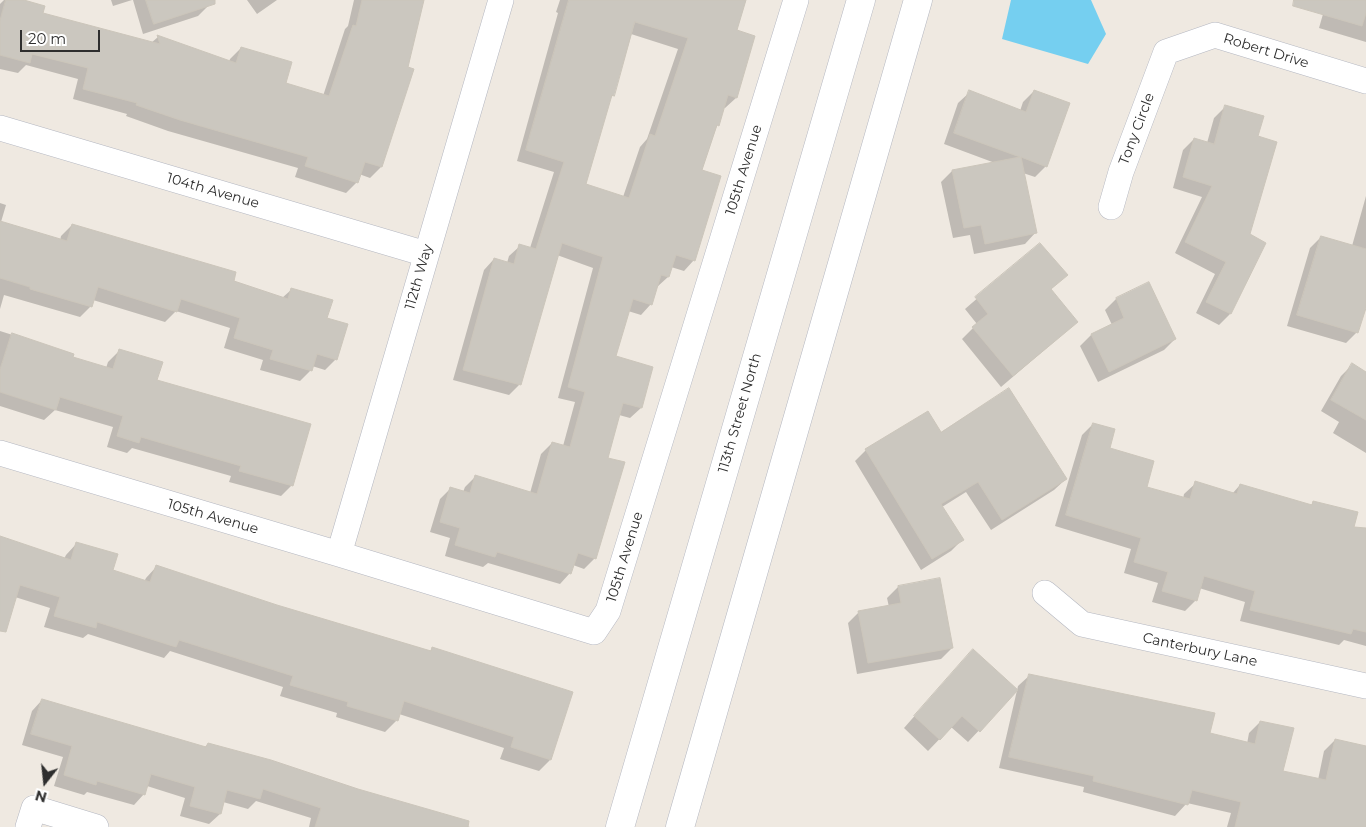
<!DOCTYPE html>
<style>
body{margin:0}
#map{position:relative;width:1366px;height:827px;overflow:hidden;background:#efe9e1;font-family:Montserrat,sans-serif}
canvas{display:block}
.north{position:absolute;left:20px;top:757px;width:50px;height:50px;-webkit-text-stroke:4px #fff;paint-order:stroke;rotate:196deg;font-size:14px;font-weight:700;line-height:20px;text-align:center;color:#2e2e2e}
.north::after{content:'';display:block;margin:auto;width:18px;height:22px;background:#2e2e2e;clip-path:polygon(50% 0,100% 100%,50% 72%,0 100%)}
.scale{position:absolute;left:20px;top:30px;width:80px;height:22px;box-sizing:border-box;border:2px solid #2e2e2e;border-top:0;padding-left:6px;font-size:15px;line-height:18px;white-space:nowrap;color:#2e2e2e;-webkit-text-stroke:4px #fff;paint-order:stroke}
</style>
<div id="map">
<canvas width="1366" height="827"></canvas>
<div class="north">N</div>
<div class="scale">20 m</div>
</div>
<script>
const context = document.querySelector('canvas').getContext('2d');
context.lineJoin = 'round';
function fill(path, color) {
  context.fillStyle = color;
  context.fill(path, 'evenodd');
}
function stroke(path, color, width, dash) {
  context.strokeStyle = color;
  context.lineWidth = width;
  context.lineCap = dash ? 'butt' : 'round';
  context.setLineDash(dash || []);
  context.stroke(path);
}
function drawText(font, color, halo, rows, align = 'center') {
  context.font = font + ' Montserrat,sans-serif';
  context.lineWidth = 4;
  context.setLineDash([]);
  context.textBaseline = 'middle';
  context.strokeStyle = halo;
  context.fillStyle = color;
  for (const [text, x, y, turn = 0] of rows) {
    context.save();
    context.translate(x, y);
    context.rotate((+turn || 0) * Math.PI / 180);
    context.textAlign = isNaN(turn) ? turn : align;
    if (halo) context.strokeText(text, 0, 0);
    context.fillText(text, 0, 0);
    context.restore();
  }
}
fill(new Path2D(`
 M1011,0H1091L1106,34L1088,64L1002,39Z`), '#75cff0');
fill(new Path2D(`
 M4,0H20L42,14L151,43L158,37L229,62L230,59L241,48L284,83L323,96L345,29L348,26L354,0H422L407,68L413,69L381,167L370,178L359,174L357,182L346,193L295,177L298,168L168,131L126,116L127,114L73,99L78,79L26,65L18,73L0,69V4Z
 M111,0H132L113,6Z
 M133,0H207L208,6L198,16L143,34Z
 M247,0H277L257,14Z
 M560,0H745L735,31L754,37L736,98L725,108H723L701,171L694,260L684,271L671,267L668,277L657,287L651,304L641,315L628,311L615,356L641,408L630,418L619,415L606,458L595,558L584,569L573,565L570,573L560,584L488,563L483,567L445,556L450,538L430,532L440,499L450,489L463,492L465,487L475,477L530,493L541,454L552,443L563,446L575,402L558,398L593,268L557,255L519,385L509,395L453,380L484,270L494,259L507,263L509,256L520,246L530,248L554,172L517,161L558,13L556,12ZM631,34L678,49L647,139L640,147L623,197L584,185L610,99L613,95Z
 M1327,0H1366V42L1319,28Z
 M1034,91L1046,166L1035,177L1023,173L1036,232L1025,244L974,254L970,235L953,238L941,182L952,171L995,163L944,144L958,103L970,92L1020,111L1023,102Z
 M1225,107L1256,137L1248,235L1264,243L1230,314L1219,325L1196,313L1215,274L1175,253L1202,197L1173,188L1183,150L1194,139L1207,143L1214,118Z
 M1366,196V306L1357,332L1346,343L1287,326L1310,248L1321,237L1352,246Z
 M0,203L6,205L1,222L60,241L61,236L72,225L282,298L291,290L326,319L336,359L325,370L312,366L310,371L300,381L260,370L263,360L224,348L230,328L176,311L165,322L93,300L91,306L80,317L4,295L0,309Z
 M1040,244L1066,275L1050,290L1077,322L1001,387L962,339L977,324L965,309Z
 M1149,284L1175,339L1164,350L1098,382L1080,346L1091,335L1112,325L1105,310L1116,299Z
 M0,331L73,354L72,358L106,368L108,362L119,351L156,381L292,485L281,496L229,482L231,476L132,448L127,453L107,447L113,427L55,410L44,420L0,406Z
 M1352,365L1366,373V453L1333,433L1339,422L1321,411L1341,376Z
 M1093,424L1108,449L1145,488L1183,499L1184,494L1196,483L1232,494L1240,485L1310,506L1314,502L1347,552L1366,556V646L1344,640L1339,645L1240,621L1245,602L1199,588L1196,600L1185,611L1152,602L1158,583L1124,573L1131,549L1055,526L1082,435Z
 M940,434L1066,479L1054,490L991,530L966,492L942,507L962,540L951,551L921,570L855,461L866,450Z
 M0,538L64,559L66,555L77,543L111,571L144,582L146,578L157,566L277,606L430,651L433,648L571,693L550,760L539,771L500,759L504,748L399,714L397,720L385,732L336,717L337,713L280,696L283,687L170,651L164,658L88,634L83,638L44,627L50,608L15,597L0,621Z
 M898,587L952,648L941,659L857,674L848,623L859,612L889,607L887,598Z
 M962,662L1016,691L968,742L951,727L928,751L904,728Z
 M1030,675L1208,734L1247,744L1249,733L1260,722L1282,772L1318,780L1324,751L1335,740L1366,747V827H1227L1231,813L1187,803L1175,816L1083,792L1084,787L999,768L1018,686Z
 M42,700L204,748L208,744L470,827H309L311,818L256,801L248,809L223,802L220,814L209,824L180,816L185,798L147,786L144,794L134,805L87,792L84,795L54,786L63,757L22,745L32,711Z`), '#0003');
const building = new Path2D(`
 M6,0H24L45,6L43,13L160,44L157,35L236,63L241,47L292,62L286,83L329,96L353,25L356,26L362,0H424L408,67L414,69L382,167L365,162L358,183L305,166L308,157L180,120L136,105L137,103L83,89L88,68L32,54L30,63L0,55V21Z
 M146,0H215V4L154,24Z
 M569,0H746L737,30L755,36L737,98L728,95L719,126L717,125L702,170L721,176L695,261L676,255L669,277L661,275L652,305L633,299L616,356L653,367L642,408L623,403L608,458L625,462L596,559L578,553L571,574L497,552L495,557L455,545L460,528L440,522L450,487L470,493L475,475L537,494L552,442L570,447L585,392L568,387L603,257L562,243L521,385L463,370L494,258L514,264L519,244L536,249L564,162L526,150ZM635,22L688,38L655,136L650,134L629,198L586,184L612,95L614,96Z
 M1294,0H1366V13L1362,26L1293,6Z
 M969,90L1026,112L1034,90L1070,103L1047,167L1021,157L1037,233L985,244L981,225L964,228L952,170L1020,157L954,133Z
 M1225,105L1264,116L1258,136L1277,142L1250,234L1266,243L1231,314L1206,302L1226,262L1185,242L1212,186L1183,177L1194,138L1214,144Z
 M0,221L67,241L72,224L236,272L234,281L288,299L291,288L333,300L327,318L348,324L337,360L317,354L312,371L270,359L273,350L234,338L240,318L181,299L177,312L98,287L92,307L30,289V287L0,278Z
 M1321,236L1366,249V308L1358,333L1297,315Z
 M1040,243L1068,275L1051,289L1078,322L1013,376L972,327L988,314L975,297Z
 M1149,282L1176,339L1109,372L1091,334L1124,318L1116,298Z
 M12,333L74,354L73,357L113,369L119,349L163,362L157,380L311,424L293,486L239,471L241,466L141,437L139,443L117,436L123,416L60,397L56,410L0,392V370Z
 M1352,363L1366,372V420L1331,400Z
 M1009,388L1067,479L1002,520L978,482L941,504L964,540L932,559L865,449L928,411L941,432Z
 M1093,423L1115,429L1110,448L1154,461L1147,487L1190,499L1195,481L1237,494L1240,484L1312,505L1313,501L1358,512L1354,527L1366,528V632L1353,629L1351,634L1250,610L1255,591L1204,576L1197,601L1162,591L1168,572L1134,562L1141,538L1066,515Z
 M0,536L71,560L76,542L118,554L113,570L150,582L156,565L277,605L431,651L432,647L573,692L551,760L511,747L514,737L404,701L398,721L347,706L348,702L290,685L293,676L179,640L176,647L97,622L96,628L54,616L60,597L20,585L6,632L0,631Z
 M940,578L953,648L868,663L858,611L901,603L898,586Z
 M973,649L1018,690L980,732L962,716L940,740L914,716Z
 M1029,674L1215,713L1210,733L1255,744L1260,721L1294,728L1283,771L1326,780L1335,739L1366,746V827H1235L1241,802L1192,790L1188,805L1093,781L1094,776L1009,757Z
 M42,699L206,747L208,743L271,760L358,789L469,821L468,827H315L321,808L263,789L260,799L227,790L221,814L190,806L195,787L151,774L145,795L97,781L96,785L64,775L72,746L31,734Z`);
fill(building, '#cbc7bf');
stroke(building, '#cbc5ba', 1);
const street = new Path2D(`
 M0,128L426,254
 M1111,207L1121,172L1166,52L1215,35L1366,81
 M0,453L339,554L594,632L608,611L796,0
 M339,554L501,0
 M1045,593L1082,624L1366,686
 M28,827L34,808L96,827`);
const secondary = new Path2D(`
 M620,827L861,0
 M680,827L918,0`);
stroke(street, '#b4b7c1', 26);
stroke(secondary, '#b4b7c1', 29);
stroke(street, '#fff', 25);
stroke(secondary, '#fff', 28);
drawText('14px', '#2e2e2e', '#fff', [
 ["Robert Drive",1266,51,17],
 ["Tony Circle",1137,129,-69],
 ["105th Avenue",744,170,-73],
 ["104th Avenue",213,191,16],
 ["112th Way",419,277,-74],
 ["113th Street North",740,413,-74],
 ["105th Avenue",213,517,16],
 ["105th Avenue",625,557,-73],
 ["Canterbury Lane",1200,650,12]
]);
</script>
